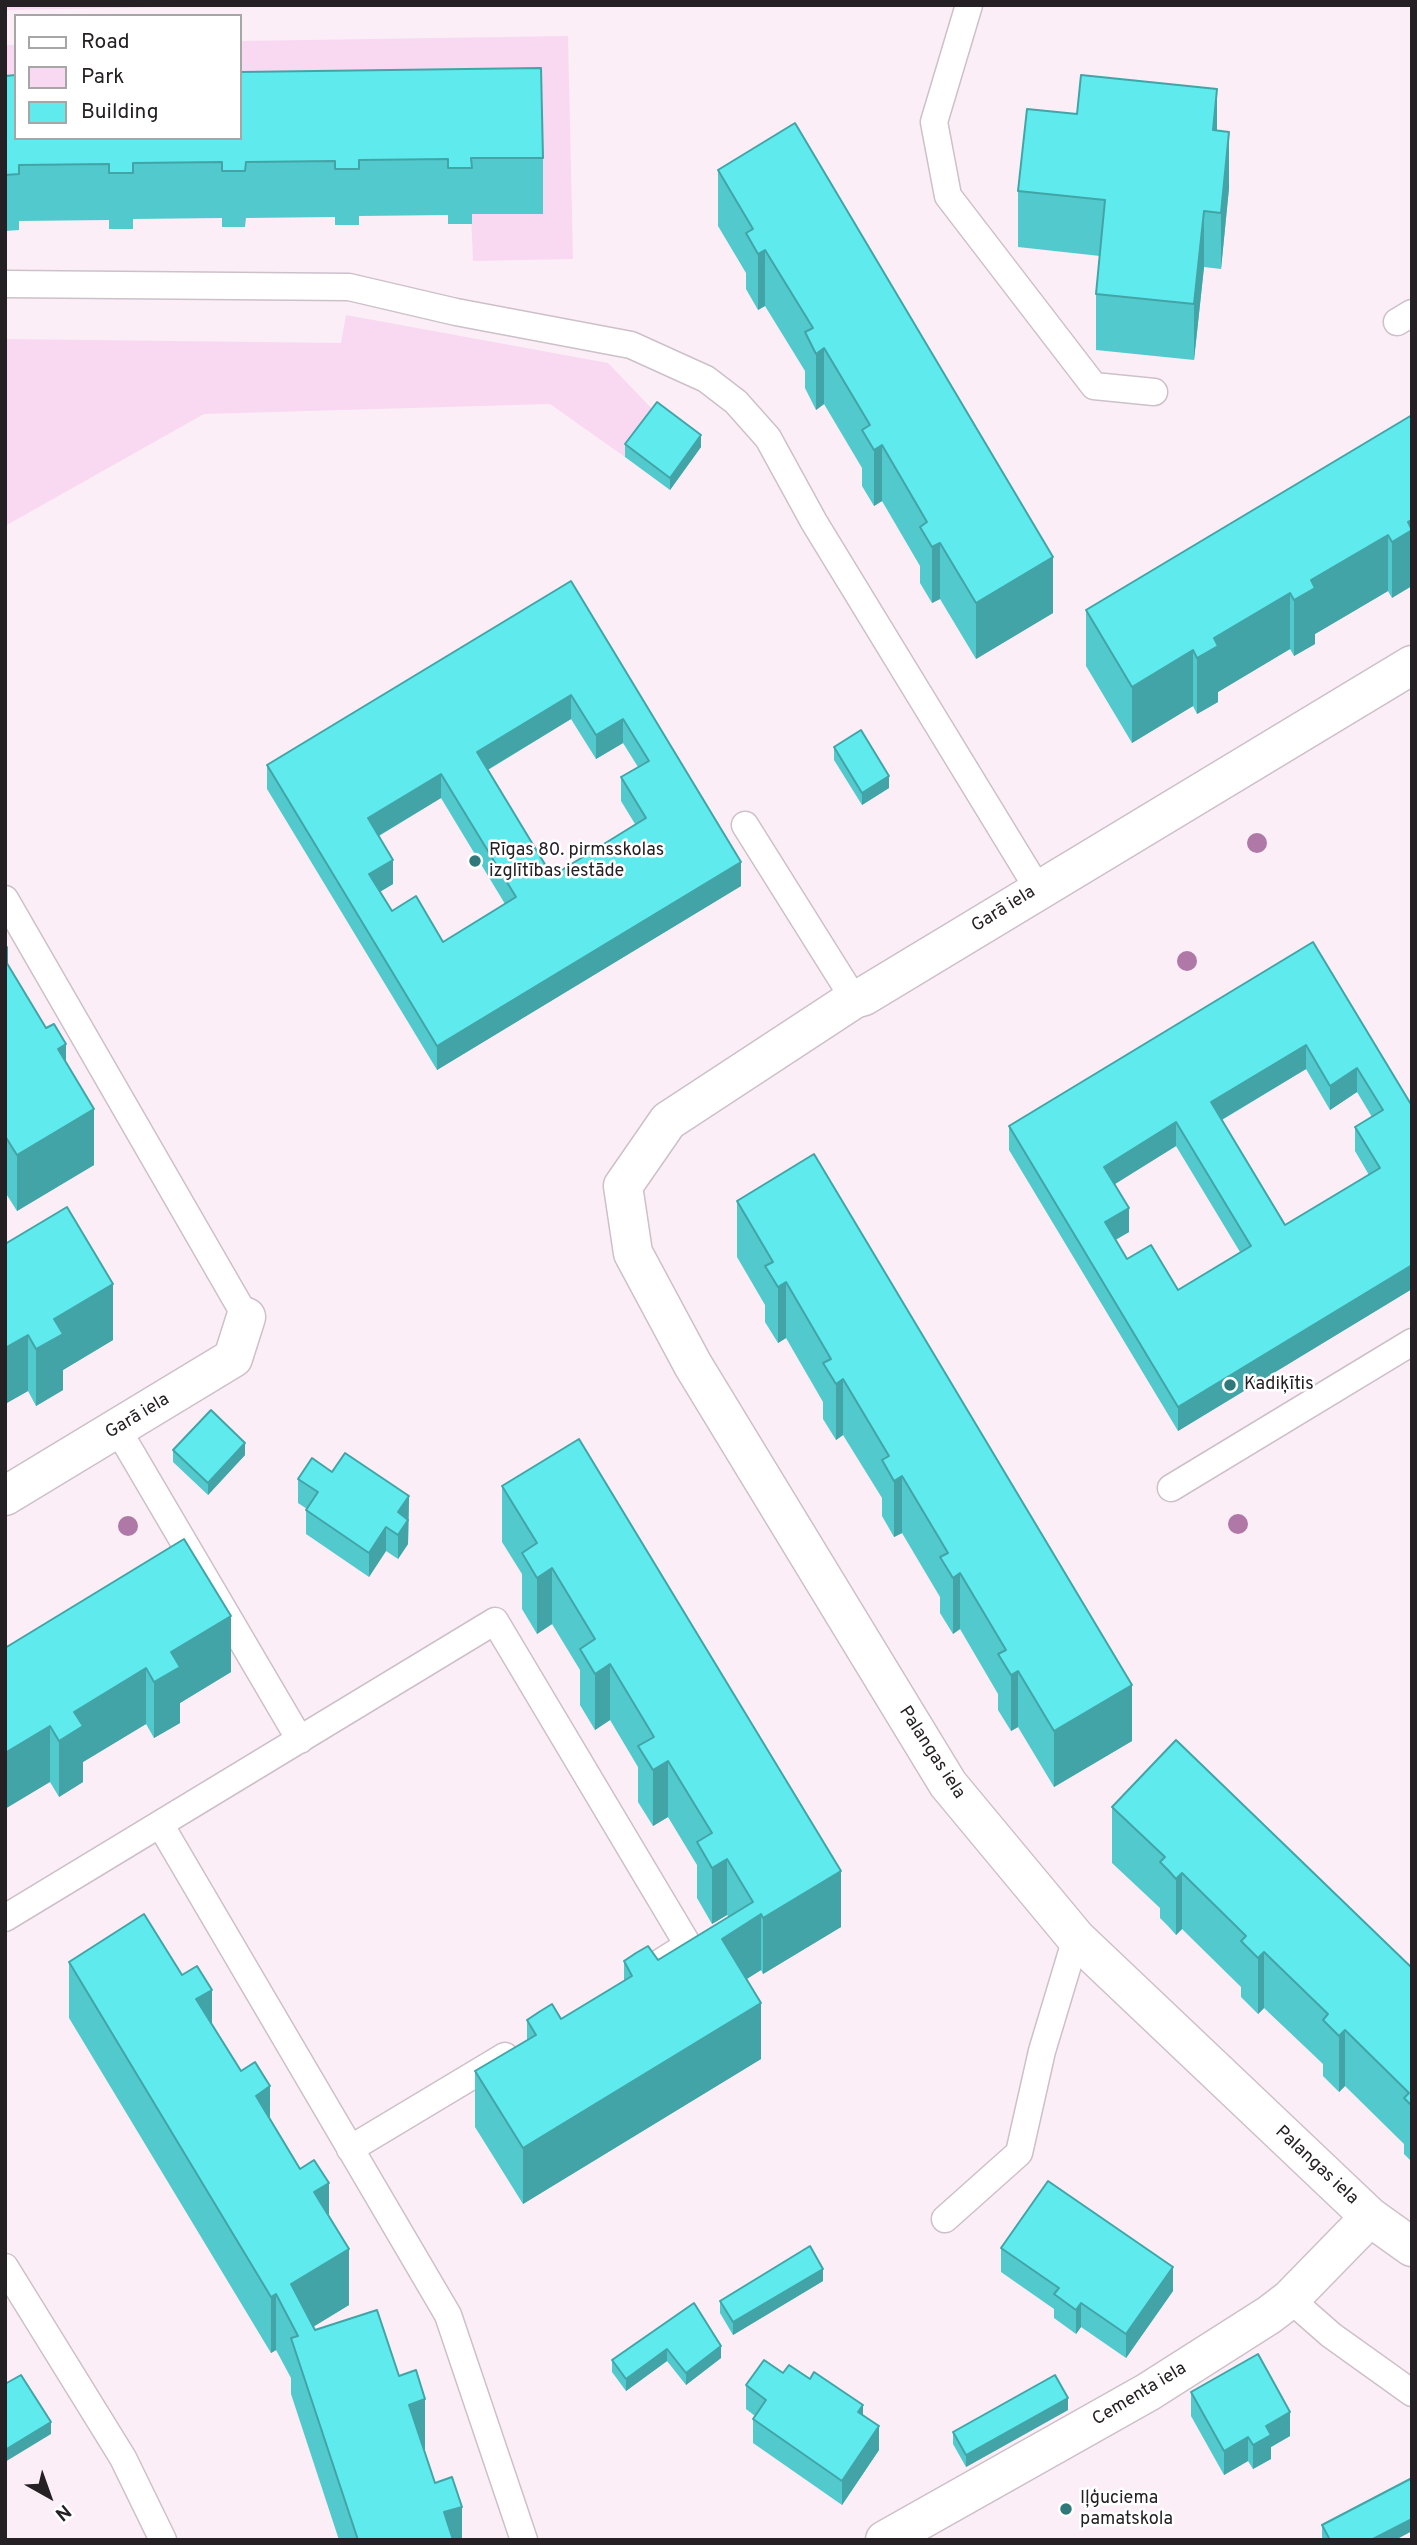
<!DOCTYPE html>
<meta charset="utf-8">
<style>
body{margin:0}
#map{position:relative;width:1417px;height:2545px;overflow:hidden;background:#fbeef7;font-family:Overpass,sans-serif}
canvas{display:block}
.frame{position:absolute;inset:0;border:7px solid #242023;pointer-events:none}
.legend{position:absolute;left:14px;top:14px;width:228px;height:126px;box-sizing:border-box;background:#fff;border:2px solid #a7a6a7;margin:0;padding:9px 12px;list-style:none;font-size:21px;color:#242023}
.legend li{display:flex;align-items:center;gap:14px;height:35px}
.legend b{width:35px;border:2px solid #a7a6a7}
.north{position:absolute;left:14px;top:2461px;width:70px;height:70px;-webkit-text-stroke:5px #fff;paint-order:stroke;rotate:140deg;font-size:19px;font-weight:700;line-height:28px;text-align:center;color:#242023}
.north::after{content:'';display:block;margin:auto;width:24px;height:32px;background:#242023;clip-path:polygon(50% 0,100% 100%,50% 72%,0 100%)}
</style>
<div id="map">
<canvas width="1417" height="2545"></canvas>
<div class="frame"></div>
<ul class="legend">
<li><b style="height:9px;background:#fff"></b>Road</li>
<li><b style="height:19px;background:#f9d9f1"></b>Park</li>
<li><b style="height:19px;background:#5febee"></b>Building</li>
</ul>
<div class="north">N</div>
</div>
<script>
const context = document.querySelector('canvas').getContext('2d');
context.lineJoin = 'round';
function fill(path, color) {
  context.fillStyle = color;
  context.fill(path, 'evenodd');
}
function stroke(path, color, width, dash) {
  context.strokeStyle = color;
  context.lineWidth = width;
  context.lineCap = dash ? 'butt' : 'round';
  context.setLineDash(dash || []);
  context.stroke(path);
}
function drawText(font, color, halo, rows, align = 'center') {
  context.font = font + ' Overpass,sans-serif';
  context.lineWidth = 5;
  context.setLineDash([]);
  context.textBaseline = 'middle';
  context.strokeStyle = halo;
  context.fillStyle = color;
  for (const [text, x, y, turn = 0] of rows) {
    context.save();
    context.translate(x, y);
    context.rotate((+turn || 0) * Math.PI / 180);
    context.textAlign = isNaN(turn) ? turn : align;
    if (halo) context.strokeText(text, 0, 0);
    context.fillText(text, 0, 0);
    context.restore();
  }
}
fill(new Path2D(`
 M5,5H283L5,10Z
 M568,36L573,259L473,261L471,214L240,128V41Z
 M5,45H16V131H5Z
 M346,315L608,363L657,414L625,457L550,404L204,414L5,526V339L341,343Z`), '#f9d9f1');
const lane = new Path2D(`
 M969,5L934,122L948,196L1094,386L1154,392
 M5,284L349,287L456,312L631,345L706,379L736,402L768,438L814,522L1038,889
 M1397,322L1412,313
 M745,825L854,999
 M5,899L246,1317
 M118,1430L300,1740
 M1171,1488L1412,1342
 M160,1824L448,2315L524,2540
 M5,1918L495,1621L688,1945L661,1962
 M350,2149L505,2056
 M945,2219L1019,2153L1042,2051L1076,1938
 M5,2267L123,2458L163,2540
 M1290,2299L1331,2335L1412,2393`);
const street = new Path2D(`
 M1412,665L864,996L854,999L668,1121L623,1186L633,1253L693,1365L948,1784L1076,1938L1370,2217L1412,2247
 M5,1496L233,1358L246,1317
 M885,2540L1148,2392L1269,2315L1290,2299L1370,2217`);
stroke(lane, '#cdc0c9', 29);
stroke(street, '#cdc0c9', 41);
stroke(lane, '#fff', 26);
stroke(street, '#fff', 38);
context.fillStyle = '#af78a6';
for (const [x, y] of [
 [1257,843],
 [1187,961],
 [1238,1524],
 [128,1526]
]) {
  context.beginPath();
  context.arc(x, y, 10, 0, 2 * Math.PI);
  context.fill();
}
fill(new Path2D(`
 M5,76L543,158V214H472V224H448V215L359,216V225H335V217L246,218L245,227H222V218L133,219V229H109V220L19,221V230L5,231Z
 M1217,131L1229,188L1221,269L1204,267L1194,360L1096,350V294L1100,256L1018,247V191Z
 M718,170L1053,613L976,659L940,599L932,603L920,583V566L882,501L874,506L862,486V468L824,404L816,410L805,388V371L765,306L758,310L746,289V273L718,226Z
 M1412,415L1392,598L1388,591L1315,634V644L1294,656L1290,649L1218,692V702L1197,714L1193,706L1132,743L1086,666V610Z
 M625,444L701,447L670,490L625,457Z
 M571,581L741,886L437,1070L267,789V765ZM571,719L596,759L623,743L638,767L621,777V801L635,824L552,876L488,770ZM441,798L505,904L443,942L392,911L380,892L393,884L379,836Z
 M834,747L889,788L862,805L834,760Z
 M5,941L8,965L66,1061L94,1165L17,1211L5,1192Z
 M1313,942L1412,1106V1289L1178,1431L1009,1150V1126ZM1306,1069L1330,1110L1357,1092L1372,1117L1355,1127V1151L1369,1175L1285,1225L1222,1120ZM1176,1146L1240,1252L1178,1290L1127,1259L1115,1240L1129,1232L1114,1184Z
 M737,1201L1132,1741L1054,1787L1018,1727L1011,1731L998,1710V1694L960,1629L953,1634L940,1613V1597L902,1533L894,1537L882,1516V1498L843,1435L836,1440L823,1419V1402L786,1338L778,1343L765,1322V1305L737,1257Z
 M5,1244L113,1340L63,1370V1390L36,1406L28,1391L5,1404Z
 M173,1450L245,1455L208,1495L173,1462Z
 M332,1472L409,1496L408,1544L398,1559L386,1551L369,1577L306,1534V1510L307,1509L298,1503V1479Z
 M502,1486L841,1927L763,1974L761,1970L746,1979L761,2059L523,2204L475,2127V2071L527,2040V2020L561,2019L624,1981V1961L658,1960L729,1917L727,1915L712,1924L697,1898V1865L668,1817L653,1826L638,1802V1767L610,1720L595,1730L580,1705V1670L552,1624L537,1634L522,1609V1574L502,1542Z
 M5,1648L231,1672L180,1703V1723L154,1738L146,1724L83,1762V1782L59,1797L50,1782Z
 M1112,1807L1412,1968V2162L1404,2154V2144L1345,2086L1339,2092L1323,2076V2064L1264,2008L1258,2014L1241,1997V1987L1182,1929L1176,1935L1168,1926L1160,1918V1908L1112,1863Z
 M69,1962L212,2024L329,2216L349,2305L313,2327L315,2330L425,2454L435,2483L462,2540H339L291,2394V2378L276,2350L271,2353L69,2018Z
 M1001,2248L1173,2291L1126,2358L1081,2327L1076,2334L1054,2318V2309L1001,2272Z
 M823,2281L733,2335L720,2313V2301Z
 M694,2303L721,2358L686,2385L667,2361L626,2391L612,2372V2360Z
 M783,2373L863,2415L879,2450L842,2505L753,2443V2419L755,2416L746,2409V2385Z
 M1191,2392L1290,2436L1271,2447V2459L1253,2469L1248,2461L1224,2475L1191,2416Z
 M1068,2410L966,2467L953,2444V2432Z
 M1412,2478V2531L1395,2540H1323L1322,2537V2525Z`), '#52cacd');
fill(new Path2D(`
 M1217,89V145L1213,130Z
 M1229,132V188L1221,269V213Z
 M1204,211V267L1194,360V304Z
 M765,250V306L758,310V254Z
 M824,348V404L816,410V354Z
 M701,435V447L670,490V478Z
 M882,445V501L874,506V450Z
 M1412,520V586L1392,598V542L1408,522Z
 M1388,535V591L1315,634V644L1294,656V600L1311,580Z
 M940,543V599L932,603V547Z
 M1053,557V613L976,659V603Z
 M1290,593V649L1218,692V702L1197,714V658L1214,638Z
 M1193,650V706L1132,743V687Z
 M571,695V719L477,776V752Z
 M623,719V743L596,759V735Z
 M441,774V798L368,842V818Z
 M889,776V788L862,805V793Z
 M393,860V884L369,898V874Z
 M741,862V886L437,1070V1046Z
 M8,946V1002L5,1004V948Z
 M66,1044V1100L58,1049Z
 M1306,1045V1069L1211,1126V1102Z
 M1357,1068V1092L1330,1110V1086Z
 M94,1109V1165L17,1211V1155Z
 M1176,1122V1146L1104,1191V1167Z
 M1129,1208V1232L1105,1246V1222Z
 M1412,1265V1289L1178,1431V1407Z
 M786,1282V1338L778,1343V1287Z
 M113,1284V1340L63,1370V1390L36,1406V1349L54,1319Z
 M28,1335V1391L5,1404V1348Z
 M843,1379V1435L836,1440V1384Z
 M245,1443V1455L208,1495V1483Z
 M902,1476V1533L894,1537V1481Z
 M409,1496L408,1544L398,1559V1512Z
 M386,1527V1551L369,1577V1553Z
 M552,1568V1624L537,1634V1578Z
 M960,1573V1629L953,1634V1578Z
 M231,1616V1672L180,1703V1723L154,1738V1682L171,1652Z
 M610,1664V1720L595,1730V1674Z
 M146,1668V1724L83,1762V1782L59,1797V1741L74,1712Z
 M1018,1671V1727L1011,1731V1675Z
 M1132,1685V1741L1054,1787V1731Z
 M50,1726V1782L5,1809V1753Z
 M668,1761V1817L653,1826V1770Z
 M727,1859V1915L712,1924V1868Z
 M841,1871V1927L763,1974V1918Z
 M1182,1873V1929L1176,1935V1879Z
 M761,1914V1970L722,1995V1939Z
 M1264,1952V2008L1258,2014V1958Z
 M212,1990V2046L196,1999Z
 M761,2003V2059L523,2204V2148Z
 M1345,2030V2086L1339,2092V2036Z
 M270,2086V2142L256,2096Z
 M329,2183V2239L314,2192Z
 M349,2249V2305L298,2336L291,2284Z
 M1173,2267V2291L1126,2358V2334Z
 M823,2269V2281L733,2335V2322Z
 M276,2294V2350L271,2353V2297Z
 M1081,2303V2327L1076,2334V2310Z
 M721,2346V2358L686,2385V2373Z
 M667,2349V2361L626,2391V2379Z
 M1068,2398V2410L966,2467V2455Z
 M425,2399V2455L409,2405Z
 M863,2405V2429L858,2412Z
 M1290,2412V2436L1271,2447V2459L1253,2469V2445L1266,2426Z
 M51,2422V2434L5,2462V2450Z
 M879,2426V2450L842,2505V2481Z
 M1248,2437V2461L1224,2475V2451Z
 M462,2507V2540H444V2512Z
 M1412,2519V2531L1395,2540H1371Z`), '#42a4a7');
const building = new Path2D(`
 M541,68L543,158H471L472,168H448V159L359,160V169H335V161L246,162L245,171H222V162L133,163V173H109V164L19,165V174L5,175V76L16,75V138H240V72Z
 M1081,75L1217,89L1213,130L1229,132L1221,213L1204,211L1194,304L1096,294L1105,200L1018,191L1027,109L1077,114Z
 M795,123L1053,557L976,603L940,543L932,547L920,527L927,522L882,445L874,450L862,430L870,425L824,348L816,354L805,332L813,328L765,250L758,254L746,233L753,229L718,170Z
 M657,402L701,435L670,478L625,444Z
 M1412,415V520L1408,522L1412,530L1392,542L1388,535L1311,580L1315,588L1294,600L1290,593L1214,638L1218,646L1197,658L1193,650L1132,687L1086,610Z
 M571,581L741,862L437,1046L267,765ZM571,695L596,735L623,719L649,761L621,777L646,818L552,876L477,752ZM441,774L516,897L443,942L416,896L392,911L369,874L393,860L368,818Z
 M861,730L889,776L862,793L834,747Z
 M1313,942L1412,1106V1265L1178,1407L1009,1126ZM1306,1045L1330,1086L1357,1068L1383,1110L1355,1127L1380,1168L1285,1225L1211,1102ZM1176,1122L1251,1246L1178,1290L1151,1245L1127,1259L1105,1222L1129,1208L1104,1167Z
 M5,960L46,1028L54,1024L66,1044L58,1049L94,1109L17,1155L5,1136Z
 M814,1154L1132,1685L1054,1731L1018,1671L1011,1675L998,1654L1006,1650L960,1573L953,1578L940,1557L948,1553L902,1476L894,1481L882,1460L889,1456L843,1379L836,1384L823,1363L831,1359L786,1282L778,1287L765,1266L773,1262L737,1201Z
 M67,1207L113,1284L54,1319L63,1334L36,1349L28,1335L5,1348V1244Z
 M211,1410L245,1443L208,1483L173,1450Z
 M579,1439L841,1871L763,1918L761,1914L722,1939L761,2003L523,2148L475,2071L536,2035L527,2020L539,2012L552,2004L561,2019L632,1976L624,1961L636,1953L648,1946L658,1960L753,1902L727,1859L712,1868L697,1842L712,1833L668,1761L653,1770L638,1746L654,1737L610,1664L595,1674L580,1649L595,1639L552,1568L537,1578L522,1553L537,1543L502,1486Z
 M345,1453L409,1496L398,1512L408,1520L398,1535L386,1527L369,1553L306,1510L318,1492L298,1479L312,1458L332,1472Z
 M184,1539L231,1616L171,1652L180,1667L154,1682L146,1668L74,1712L83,1726L59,1741L50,1726L5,1753V1648Z
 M1176,1740L1412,1968V2106L1404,2098L1409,2093L1345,2030L1339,2036L1323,2020L1328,2014L1264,1952L1258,1958L1241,1941L1246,1936L1182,1873L1176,1879L1168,1870L1160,1862L1165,1857L1112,1807Z
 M144,1914L182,1975L197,1966L212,1990L196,1999L241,2071L255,2062L270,2086L256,2096L300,2169L314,2160L329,2183L314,2192L349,2249L291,2284L315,2330L377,2310L399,2376L416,2370L425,2399L409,2405L435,2483L452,2477L462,2507L444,2512L453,2540H358L291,2338L298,2336L276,2294L271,2297L69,1962Z
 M1048,2181L1173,2267L1126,2334L1081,2303L1076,2310L1054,2294L1059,2288L1001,2248Z
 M810,2246L823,2269L733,2322L720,2301Z
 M694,2303L721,2346L686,2373L667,2349L626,2379L612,2360Z
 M1258,2354L1290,2412L1266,2426L1271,2435L1253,2445L1248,2437L1224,2451L1191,2392Z
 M764,2360L783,2373L789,2365L810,2379L814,2372L863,2405L858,2412L879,2426L842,2481L753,2419L766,2400L746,2385Z
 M21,2375L51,2422L5,2450V2384Z
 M1055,2375L1068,2398L966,2455L953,2432Z
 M1412,2478V2519L1371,2540H1330L1322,2525Z`);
fill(building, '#5febee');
stroke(building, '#42a4a7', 2);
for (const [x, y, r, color] of [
 [475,861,7,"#30797a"],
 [1230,1385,7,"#30797a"],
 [1066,2509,7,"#30797a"]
]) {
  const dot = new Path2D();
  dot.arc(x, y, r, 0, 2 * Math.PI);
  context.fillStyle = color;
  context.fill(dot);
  stroke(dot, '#fff', 2.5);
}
drawText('18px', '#242023', '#fff', [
 ["Rīgas 80. pirmsskolas",489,851],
 ["izglītības iestāde",489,872],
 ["Kadiķītis",1244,1385],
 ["Iļģuciema",1080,2499],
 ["pamatskola",1080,2520]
], 'left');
drawText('18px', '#242023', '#fff', [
 ["Garā iela",1004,910,-32],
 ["Garā iela",138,1417,-31],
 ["Palangas iela",931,1753,57],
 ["Palangas iela",1316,2166,43],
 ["Cementa iela",1140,2395,-31]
]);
</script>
